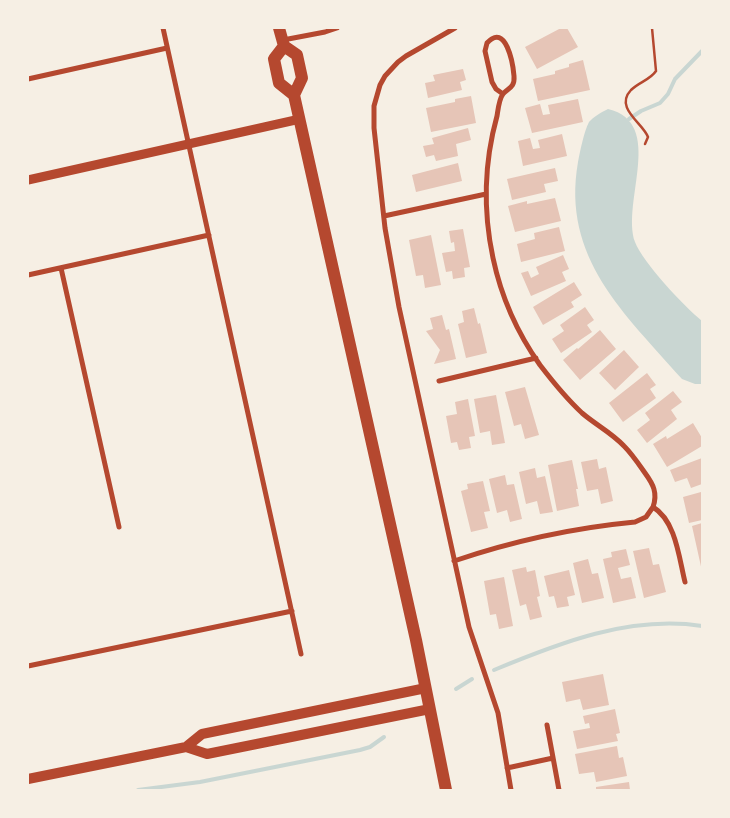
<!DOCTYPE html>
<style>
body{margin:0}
#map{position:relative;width:730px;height:818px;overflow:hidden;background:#f6efe4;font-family:"IBM Plex Sans",sans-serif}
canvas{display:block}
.frame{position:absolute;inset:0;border:29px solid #f6efe4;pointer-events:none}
</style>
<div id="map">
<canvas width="730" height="818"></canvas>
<div class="frame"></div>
</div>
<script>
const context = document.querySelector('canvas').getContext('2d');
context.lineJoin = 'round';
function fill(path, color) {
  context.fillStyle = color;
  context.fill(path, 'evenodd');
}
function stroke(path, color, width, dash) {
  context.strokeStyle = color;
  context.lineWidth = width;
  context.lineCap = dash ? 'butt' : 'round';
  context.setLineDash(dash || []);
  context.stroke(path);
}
fill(new Path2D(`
 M608,109C666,123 621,202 635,242C643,263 684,306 702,321V384H695L682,379C625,314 561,258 578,162C580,152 584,131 589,122C593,117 602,112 608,109Z`), '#c9d6d2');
stroke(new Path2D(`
 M629,119L641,111L660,103L668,94L675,79L702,51
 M494,670C559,643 630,615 702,626
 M456,689L472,679
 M138,790L200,782L360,750L370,747L384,737`), '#c9d6d2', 4);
fill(new Path2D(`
 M561,28H567L578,47L537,69L525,47Z
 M583,60L590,90L538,101L533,79L555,74V71L569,67V64Z
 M463,69L466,80L460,82L462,90L428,98L425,83L435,81L433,75Z
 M471,96L476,123L431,132L426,108L455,102V99Z
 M578,99L583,122L532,133L525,108L540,104L543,115L550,114L548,105Z
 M468,128L471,140L456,144L458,156L436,161L434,155L426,157L423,146L434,144L432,138Z
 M562,134L567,156L523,166L518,141L530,138L533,149L540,148L538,140Z
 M458,163L462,181L416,192L412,175Z
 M555,168L558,181L544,184L546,192L512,200L507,179Z
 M555,198L561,221L515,232L508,206L527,201V204Z
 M559,227L565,251L521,262L517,244L535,239L534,233Z
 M463,229L470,267L464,268L465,277L453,279L452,271L446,272L442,253L455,251L454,242L451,243L449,231Z
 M431,235L441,285L425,288L423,275L416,276L409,240Z
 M563,255L569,269L562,272L566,281L531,296L521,273L528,271L531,278L539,274L536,267Z
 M574,282L582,295L571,302L574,307L543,325L533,307Z
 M585,307L594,320L587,325L592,332L561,353L552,339L564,331L560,325Z
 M474,308L478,324L480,323L487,353L466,358L458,324L464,322L462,311Z
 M442,315L446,330L449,329L456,359L434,364L440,350L426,331L433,329L430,318Z
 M600,330L616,349L580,380L563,360L577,348L578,349Z
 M624,350L639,367L615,390L599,373Z
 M647,373L656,385L650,389L656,398L623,422L609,403Z
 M525,387L539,435L525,439L521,424L514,426L505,392Z
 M673,391L682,402L671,410L677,419L647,443L637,430L650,420L645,413Z
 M496,395L505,443L492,445L490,431L480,433L474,399Z
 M468,399L475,436L469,437L471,448L459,450L457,442L451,443L446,416L457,414L455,402Z
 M693,423L702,438V446L667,467L653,444L666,436L667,439Z
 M702,458V484L691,488L687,478L675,482L670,470Z
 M597,459L599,469L606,467L613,501L601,504L598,489L587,491L581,462Z
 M572,460L578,489H576L579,506L557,511L548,465Z
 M535,468L537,478L545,476L553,512L540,514L537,501L526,504L519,472Z
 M505,475L507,485L514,484L522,519L510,522L507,510L497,513L489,479Z
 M483,481L490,511L484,512L488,528L471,532L461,491L468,489L467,484Z
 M701,492L702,494V520L689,523L683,497Z
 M702,523V571L692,526Z
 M649,548L653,565L659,564L666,592L644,598L633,551Z
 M626,549L630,565L618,568L621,579L631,577L636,598L613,603L603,559L612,557L611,552Z
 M588,559L592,574L598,573L604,598L582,603L573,563Z
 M526,567L527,572L535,570L540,596L537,597L542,617L530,620L526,604L520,606L512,570Z
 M569,570L575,595L567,597L569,606L557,608L554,596L549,597L544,576Z
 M504,577L513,626L499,629L496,614L490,615L484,581Z
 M603,674L609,705L583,710L580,699L566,702L562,682Z
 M615,709L620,733L616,734L618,741L577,749L573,731L590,728L589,723L585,724L583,716Z
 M617,746L619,758L623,757L627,776L596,782L594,772L579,774L575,754Z
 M629,782L630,790H596V787Z`), '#e6c5b7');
stroke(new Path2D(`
 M645,144L648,137C643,123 614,108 631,90C639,82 650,80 656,71L652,28`), '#b5482f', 2.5);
stroke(new Path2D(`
 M163,28L301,654
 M455,28L406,56L398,62L385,76L380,85L374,106V128L385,228L399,307L469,627L498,713L511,790
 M283,40L325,32L337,28
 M28,79L167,48
 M503,94L496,89L492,82L485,51L487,43C506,22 513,64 514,76C515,88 508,88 503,94C499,99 498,110 497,116C484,163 483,211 493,258C501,296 518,334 540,365C553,382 567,399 582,413C596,425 612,433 624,446C632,454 638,463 645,473C653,484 658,493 653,507C676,521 679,558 685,582
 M384,216L486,194
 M61,268L119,527
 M28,275L209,235
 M439,381L536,358
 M454,561C513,541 572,528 635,522L646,517L653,507
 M28,666L292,611
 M547,725L559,790
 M507,768L553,758`), '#b5482f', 5);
stroke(new Path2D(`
 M28,180L300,119`), '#b5482f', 9);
stroke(new Path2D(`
 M186,747L207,754L430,709
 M28,779L186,747L202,734L426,688`), '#b5482f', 10);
stroke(new Path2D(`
 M279,28L284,46
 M284,46L274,59L279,83L294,95L416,640L446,790
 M284,46L297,55L302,78L294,95`), '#b5482f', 12);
</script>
